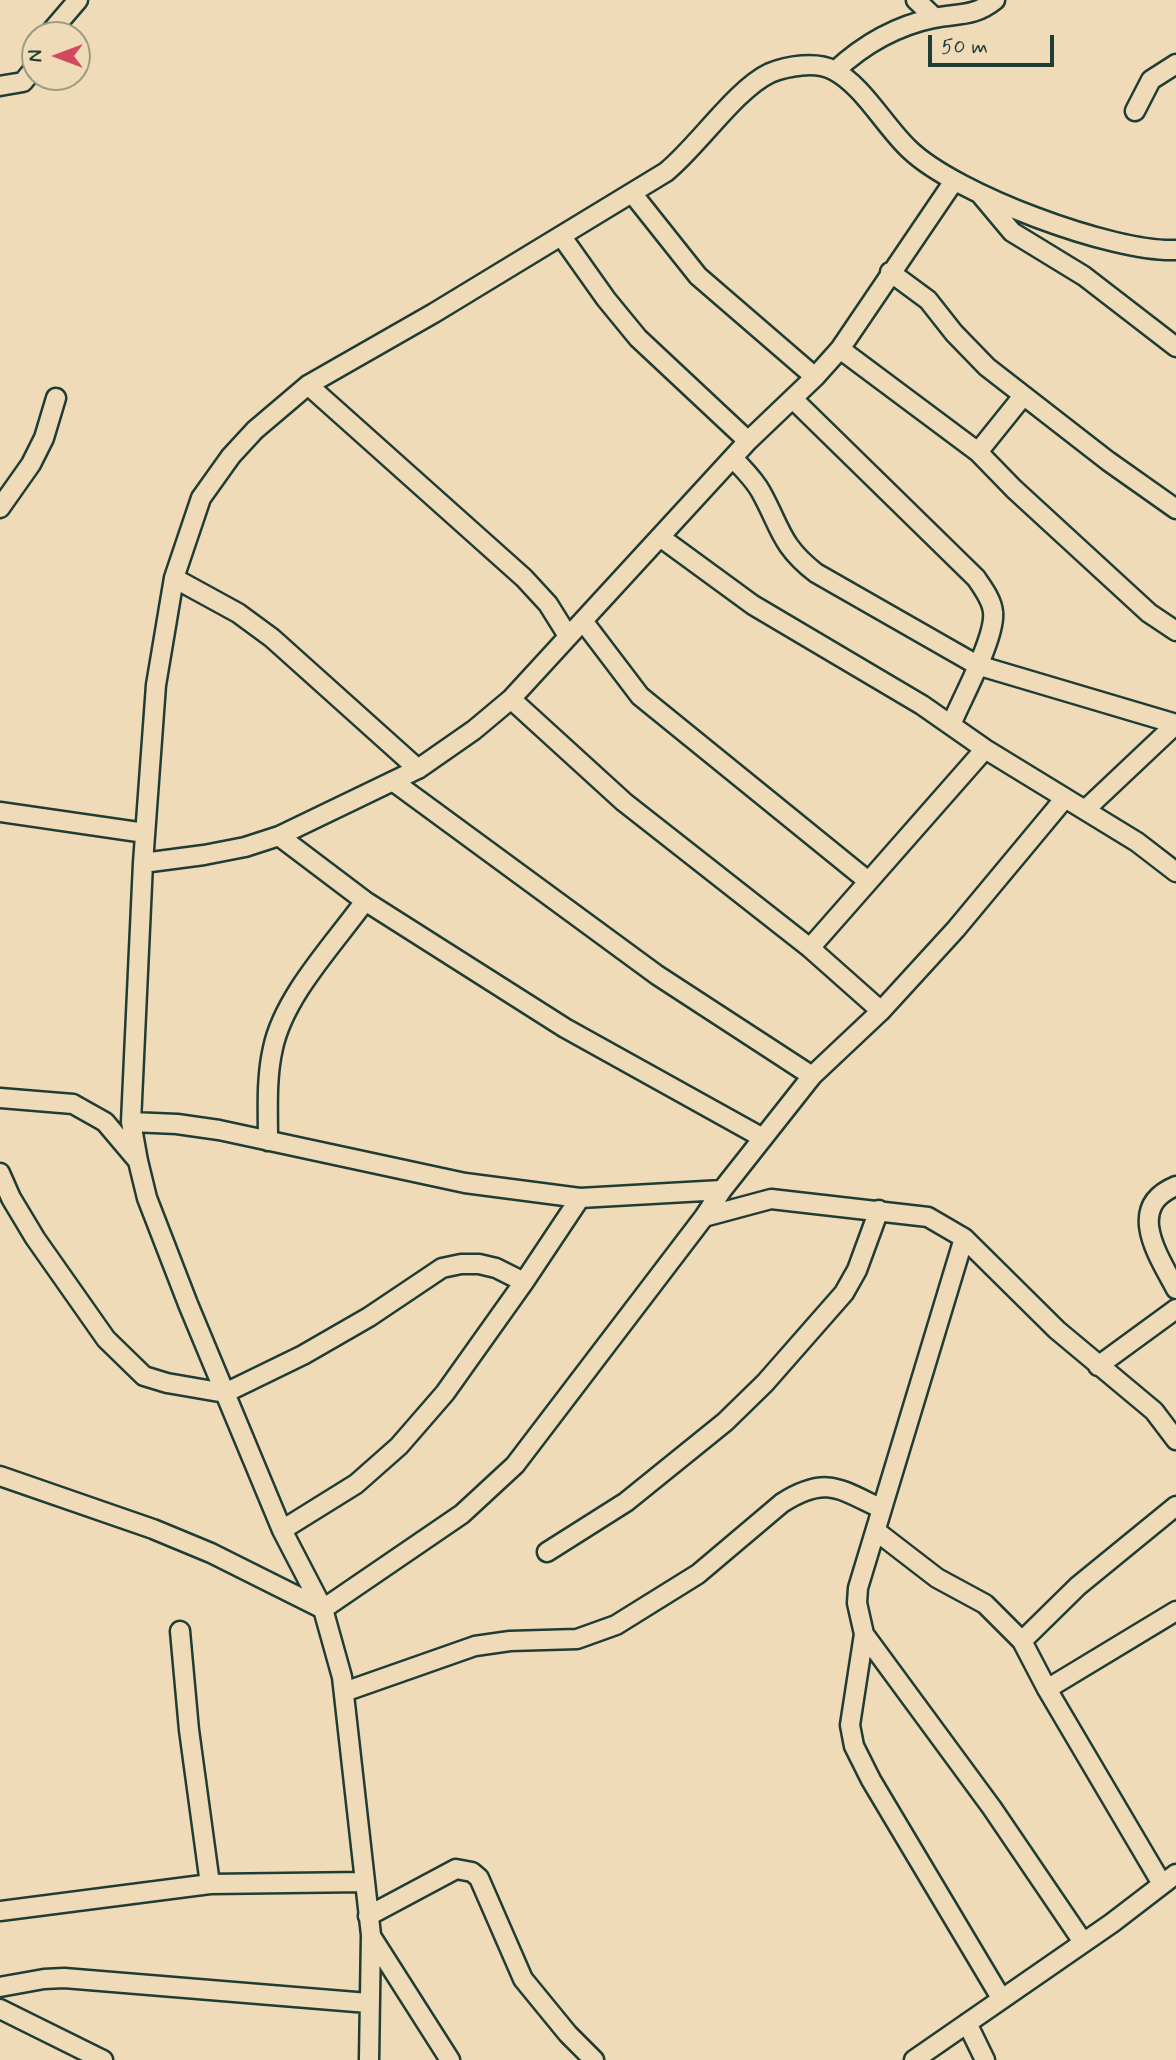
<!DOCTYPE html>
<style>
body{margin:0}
#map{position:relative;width:1176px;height:2060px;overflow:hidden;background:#f0dbb9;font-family:Mynerve,sans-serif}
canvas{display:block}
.north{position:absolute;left:21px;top:21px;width:70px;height:70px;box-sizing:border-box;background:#f0dbb9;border:2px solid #9c9c84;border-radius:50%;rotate:270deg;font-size:19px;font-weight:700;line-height:28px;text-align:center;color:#1f3d34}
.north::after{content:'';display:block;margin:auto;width:24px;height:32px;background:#d1495b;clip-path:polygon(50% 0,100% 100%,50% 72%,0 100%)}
.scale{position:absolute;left:928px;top:35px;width:126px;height:32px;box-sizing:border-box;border:4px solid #1f3d34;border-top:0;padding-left:9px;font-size:21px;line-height:24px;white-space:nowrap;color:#1f3d34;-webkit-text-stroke:5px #f0dbb9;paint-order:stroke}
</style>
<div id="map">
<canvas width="1176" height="2060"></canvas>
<div class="north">N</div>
<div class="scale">50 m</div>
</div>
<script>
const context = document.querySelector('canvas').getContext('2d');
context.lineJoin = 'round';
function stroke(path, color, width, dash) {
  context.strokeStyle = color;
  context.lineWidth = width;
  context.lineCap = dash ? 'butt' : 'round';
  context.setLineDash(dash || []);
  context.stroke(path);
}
const street = new Path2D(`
 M916,0L935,18
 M48,35L78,0
 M835,71C864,44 895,26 934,18C958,13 974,17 995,0
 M0,86L23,82L32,71L35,61
 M1135,111L1151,80L1176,64
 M632,193L698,276L815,377
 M981,195L1012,232L1084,276L1176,347
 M562,237L606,299L638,338L748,441
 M890,272L928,300L954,333L987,367L1108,461L1176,509
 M840,349L978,452L1014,489L1149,613L1176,631
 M308,385L524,578L548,604L568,636
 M793,399L976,578C983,588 992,600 993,612C996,637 961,700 951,725
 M978,452L1023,396
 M733,458C743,469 754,479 761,492C781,528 780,545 816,573L977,665L1176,724
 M0,508L31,464L44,438L56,398
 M660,537L753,605L922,705L985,749L1137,842L1176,872
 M174,578L238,613L272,638L418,769
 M583,621L640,696L868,881
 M511,699L624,802L810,948L881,1011
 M394,782L657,975L812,1076
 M1086,809L1176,724
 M0,812L145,833
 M279,836L365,901L565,1028L763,1138
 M143,863L204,855L245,847L279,836L418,769L474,730L511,699L748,441L815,377L840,349L954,181
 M810,948L985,749
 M0,1098L73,1104L105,1122L138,1161
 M131,1122L177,1124L219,1130L465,1183L580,1198L722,1190
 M268,1141C268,1110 266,1078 273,1048C284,996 334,944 365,901
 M0,1173L11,1198L35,1238L106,1339L144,1376L167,1383L225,1393L303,1355L369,1317L442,1268L461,1264H479L496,1268L524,1282
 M1176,1186C1125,1207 1158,1255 1176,1289
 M704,1217L771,1199L928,1217L964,1238L1057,1330L1154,1411L1176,1440
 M964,1238L858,1588L857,1603L864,1634L992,1808L1083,1942
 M1098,1366L1176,1309
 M0,1476L153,1529L211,1553L323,1609
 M282,1530L356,1484L399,1446L445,1393L524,1282L580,1198
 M876,1531L937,1578L985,1604L1022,1641L1047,1689L1162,1884
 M547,1552L626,1502L725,1422L765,1383L844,1293L857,1270L879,1210
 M323,1609L462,1514L515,1465L704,1217L722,1190L812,1076L881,1011L956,929L1065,798
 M180,1631L189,1730L210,1884
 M864,1634L850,1725L854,1746L871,1780L1001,1998
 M1022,1641L1078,1586L1176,1506
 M1047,1689L1176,1611
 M344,1692L475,1646L510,1641L577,1639L616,1625L698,1574L782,1503C826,1475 840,1489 882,1509
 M0,1911L210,1884L364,1882
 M368,1916L456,1869L472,1872L479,1878L523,1979L568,2034L594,2060
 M371,1936L450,2060
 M0,1987L44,1979L64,1978L368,2003
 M0,2009L103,2060
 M967,2023L985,2060
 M369,2060L371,1935L342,1677L323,1609L282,1530L188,1304L147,1198L138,1161L131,1122L143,863L156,685L174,578L201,498L231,456L255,430L308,385L434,313L666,172C698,146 736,89 770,73C787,66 816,61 833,70C863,85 885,127 910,150C956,194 1113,253 1176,250
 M914,2060L1112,1923L1176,1874`);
stroke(street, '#1f3d34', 23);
stroke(street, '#f0dbb9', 18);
</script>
